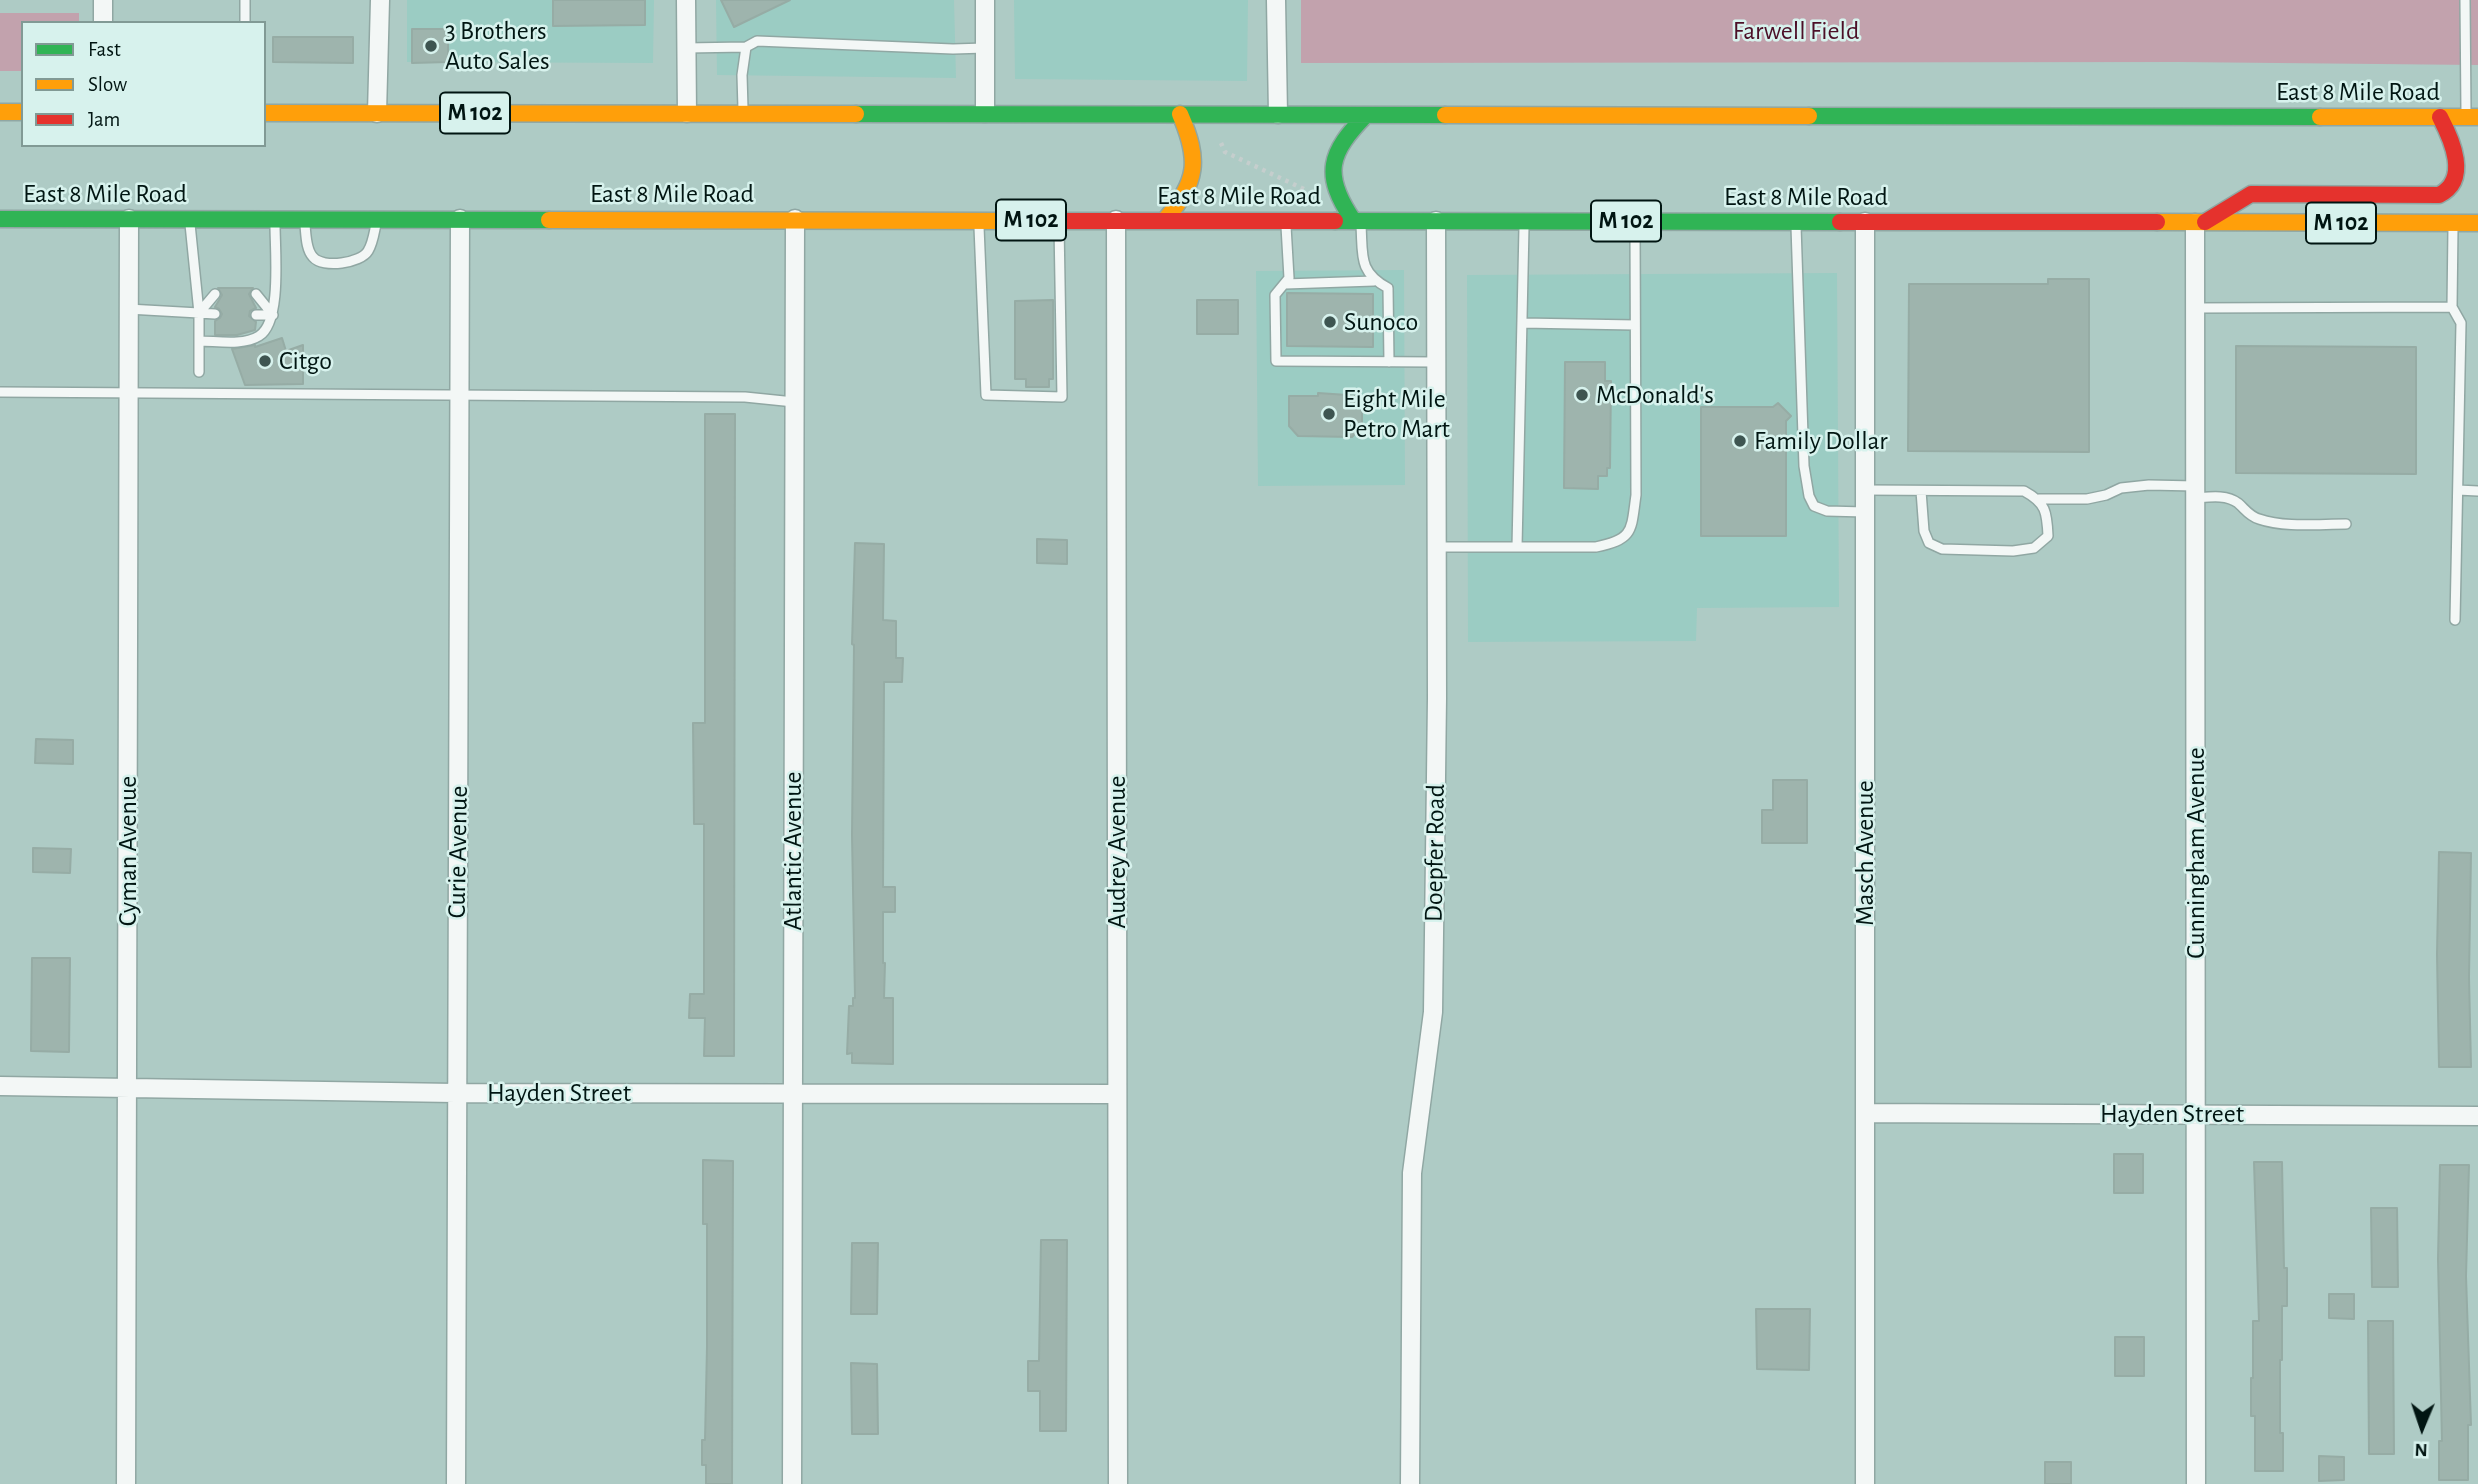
<!DOCTYPE html>
<style>
body{margin:0}
#map{position:relative;width:2478px;height:1484px;overflow:hidden;background:#aecbc5;font-family:"Alegreya Sans",sans-serif}
canvas{display:block}
.legend{position:absolute;left:21px;top:21px;width:245px;height:126px;box-sizing:border-box;background:#d7f2ed;border:2px solid #819a95;margin:0;padding:9px 12px;list-style:none;font-size:21px;color:#011512}
.legend li{display:flex;align-items:center;gap:14px;height:35px}
.legend b{width:35px;border:2px solid #819a95}
.north{position:absolute;left:2387px;top:1393px;width:70px;height:70px;-webkit-text-stroke:5px #d7f2ed;paint-order:stroke;rotate:182deg;font-size:19px;font-weight:700;line-height:28px;text-align:center;color:#011512}
.north::after{content:'';display:block;margin:auto;width:24px;height:32px;background:#011512;clip-path:polygon(50% 0,100% 100%,50% 72%,0 100%)}
</style>
<div id="map">
<canvas width="2478" height="1484"></canvas>
<ul class="legend">
<li><b style="height:9px;background:#30b455"></b>Fast</li>
<li><b style="height:9px;background:#ff9f0a"></b>Slow</li>
<li><b style="height:9px;background:#e5322d"></b>Jam</li>
</ul>
<div class="north">N</div>
</div>
<script>
const context = document.querySelector('canvas').getContext('2d');
context.lineJoin = 'round';
function fill(path, color) {
  context.fillStyle = color;
  context.fill(path, 'evenodd');
}
function stroke(path, color, width, dash) {
  context.strokeStyle = color;
  context.lineWidth = width;
  context.lineCap = dash ? 'butt' : 'round';
  context.setLineDash(dash || []);
  context.stroke(path);
}
function drawText(font, color, halo, rows, align = 'center') {
  context.font = font + ' "Alegreya Sans",sans-serif';
  context.lineWidth = 5;
  context.setLineDash([]);
  context.textBaseline = 'middle';
  context.strokeStyle = halo;
  context.fillStyle = color;
  for (const [text, x, y, turn = 0] of rows) {
    context.save();
    context.translate(x, y);
    context.rotate((+turn || 0) * Math.PI / 180);
    context.textAlign = isNaN(turn) ? turn : align;
    if (halo) context.strokeText(text, 0, 0);
    context.fillText(text, 0, 0);
    context.restore();
  }
}
fill(new Path2D(`
 M407,0H654L653,63L407,62Z
 M716,0H954L956,78L717,75Z
 M1014,0H1248L1247,81L1015,79Z
 M1404,270L1405,485L1258,486L1256,271Z
 M1837,273L1839,607L1697,608L1696,641L1468,642L1467,275Z`), '#9bccc3');
fill(new Path2D(`
 M1301,0H2478V65L2178,62L1301,63Z
 M0,13H79V23H23V71H0Z`), '#c2a2ad');
const building = new Path2D(`
 M553,0H645V25L553,26Z
 M721,0H790L734,27Z
 M412,29H448V62L412,63Z
 M273,37H353V63L273,62Z
 M2048,279H2089V452L1908,451L1909,284H2048Z
 M218,288H253L249,294L256,308L250,311L249,316L256,322L255,330L237,335H215V321L220,318L222,314L219,309L215,307L222,295Z
 M1287,293L1373,294V347L1287,346Z
 M1053,300V379H1049V387H1026V379H1015V301Z
 M1197,300H1238V334H1197Z
 M282,338L286,351L303,345V384L245,385L232,349L255,345V347Z
 M2236,346L2416,347V474L2236,473Z
 M1565,362H1605V381H1611L1610,468H1607V476H1598V489L1564,488Z
 M1318,393L1362,396V426L1352,437L1298,436L1289,426V396H1318Z
 M1778,403L1791,416L1786,421V536H1701V407H1773Z
 M705,414H735L734,1056H704L705,1018H689L690,994H704V824H694L693,723H705Z
 M1037,539L1067,540V564L1037,563Z
 M855,543L884,544L883,620L896,621V658H903L902,682H884L883,887H895V912H883V963H885L884,998H893V1064L852,1063V1053L847,1054L849,1006H853V998H855L852,835L854,645L852,644Z
 M36,739L73,740V764L35,763Z
 M1773,780H1807V843H1762V810H1773Z
 M33,848L71,849L70,873L33,872Z
 M2439,852L2471,853L2469,977L2471,1067H2439L2437,954Z
 M32,958H70L69,1052L31,1051Z
 M2114,1154H2143V1193H2114Z
 M703,1160L733,1161L732,1484H706V1465H702V1440H705L707,1347V1224H703Z
 M2254,1162H2282L2284,1268H2287V1306H2282V1360H2280V1433H2283V1471H2255V1416H2251V1378H2253V1321H2259Z
 M2440,1165H2469L2466,1276L2471,1425H2468V1480H2439V1441H2442L2438,1259Z
 M2371,1208H2397L2398,1287H2372Z
 M1041,1240H1067L1066,1431H1040V1391H1028V1361H1039Z
 M852,1243H878L877,1314H851Z
 M2329,1294H2354V1319L2329,1318Z
 M1756,1309H1810L1809,1370L1757,1369Z
 M2368,1321H2393L2394,1454H2369Z
 M2115,1337H2144V1376H2115Z
 M851,1363L877,1364L878,1434H852Z
 M2319,1456L2344,1457V1480L2319,1481Z
 M2045,1462H2071V1484H2045Z`);
fill(building, '#9eb4ad');
stroke(building, '#96aca5', 2);
const lane = new Path2D(`
 M2465,0L2466,112
 M245,23V0
 M686,48L746,47
 M743,109L742,75L746,47L757,41L953,49L985,48
 M190,224L199,313V372
 M305,225C306,235 306,250 313,257C323,269 361,263 368,251C373,243 374,233 376,224
 M1286,226L1289,278L1275,295L1276,361L1435,362
 M1361,226C1363,255 1358,272 1388,288L1389,362
 M1796,226L1804,466L1809,496L1814,506L1827,511L1865,512
 M979,227L986,395L1062,397L1059,225
 M2453,228L2452,307L2461,323L2455,620
 M1285,284L1374,281
 M256,294L273,315
 M2195,308L2452,307
 M128,309L199,313L215,294
 M199,313L215,314
 M256,315H273
 M1522,323L1635,325
 M199,341C217,341 243,346 259,336C282,322 275,251 275,225
 M0,392L745,397L794,402
 M1865,490L2024,491C2046,503 2047,512 2048,536L2034,548L2013,551L1942,549L1929,543L1924,531L1921,491
 M2458,490L2478,491
 M2195,498C2209,497 2226,494 2238,503C2245,509 2249,516 2259,519C2285,528 2318,524 2346,524
 M2039,499H2087L2106,495L2121,488L2149,485L2195,486
 M1436,547H1596C1634,539 1631,531 1636,495L1635,225
 M1517,547L1524,227`);
const street = new Path2D(`
 M686,0L687,113
 M985,0V113
 M1276,0L1278,114
 M103,23V0
 M377,113L380,0
 M1116,220L1118,1484
 M2195,223L2196,1484
 M0,1086L455,1093L1117,1094
 M1865,1113L2478,1116
 M126,1484L129,219
 M456,1484C455,1062 461,641 460,219
 M792,1484L795,219
 M1410,1484L1412,1173L1433,1012L1437,698L1436,221
 M1865,1484V222`);
const fast = new Path2D(`
 M856,114L1445,115
 M1809,116L2320,117
 M0,219L549,220
 M1353,220C1322,174 1329,153 1366,115
 M1335,221L1840,222`);
const slow = new Path2D(`
 M0,112H23
 M264,113L856,114
 M1445,115L1809,116
 M2320,117H2478
 M549,220L1012,221
 M1165,220C1198,181 1200,160 1180,114
 M2157,222L2478,223`);
const jam = new Path2D(`
 M1012,221H1335
 M1840,222H2157
 M2205,222L2251,194L2439,195C2470,180 2452,140 2440,117`);
stroke(lane, '#90a7a3', 12);
stroke(street, '#90a7a3', 21);
stroke(fast, '#90a7a3', 19);
stroke(slow, '#90a7a3', 19);
stroke(jam, '#90a7a3', 19);
stroke(new Path2D(`
 M1221,143L1225,152L1308,191`), '#c5cecd', 4.5, [3.5, 5]);
stroke(lane, '#f3f7f6', 9);
stroke(street, '#f3f7f6', 18);
stroke(fast, '#30b455', 16);
stroke(slow, '#ff9f0a', 16);
stroke(jam, '#e5322d', 16);
for (const [x, y, r, color] of [
 [431,46,7,"#3e5551"],
 [1330,322,7,"#3e5551"],
 [265,361,7,"#3e5551"],
 [1582,395,7,"#3e5551"],
 [1329,414,7,"#3e5551"],
 [1740,441,7,"#3e5551"]
]) {
  const dot = new Path2D();
  dot.arc(x, y, r, 0, 2 * Math.PI);
  context.fillStyle = color;
  context.fill(dot);
  stroke(dot, '#d7f2ed', 2.5);
}
for (const [x, y, w] of [
 [475,113,70],
 [1031,220,70],
 [1626,221,70],
 [2341,223,70]
]) {
  const box = new Path2D();
  box.roundRect(x - w / 2, y - 20.5, w, 41, 5);
  context.fillStyle = '#d7f2ed';
  context.fill(box);
  stroke(box, '#011512', 2);
}
drawText('bold 24px', '#011512', null, [
 ["M 102",475,113],
 ["M 102",1031,220],
 ["M 102",1626,221],
 ["M 102",2341,223]
]);
drawText('26px', '#011512', '#d7f2ed', [
 ["3 Brothers",445,31],
 ["Auto Sales",445,61],
 ["Sunoco",1344,322],
 ["Citgo",279,361],
 ["McDonald's",1596,395],
 ["Eight Mile",1343,399],
 ["Petro Mart",1343,429],
 ["Family Dollar",1754,441]
], 'left');
drawText('26px', '#4c0f27', '#d7f2ed', [
 ["Farwell Field",1796,31]
]);
drawText('26px', '#011512', '#d7f2ed', [
 ["East 8 Mile Road",2358,92],
 ["East 8 Mile Road",105,194],
 ["East 8 Mile Road",672,194],
 ["East 8 Mile Road",1239,196],
 ["East 8 Mile Road",1806,197],
 ["Cyman Avenue",128,851,-90],
 ["Atlantic Avenue",793,851,-90],
 ["Curie Avenue",458,852,-89],
 ["Audrey Avenue",1117,852,-90],
 ["Doepfer Road",1435,853,-89],
 ["Masch Avenue",1865,853,-90],
 ["Cunningham Avenue",2196,853,-90],
 ["Hayden Street",559,1093],
 ["Hayden Street",2172,1114]
]);
</script>
